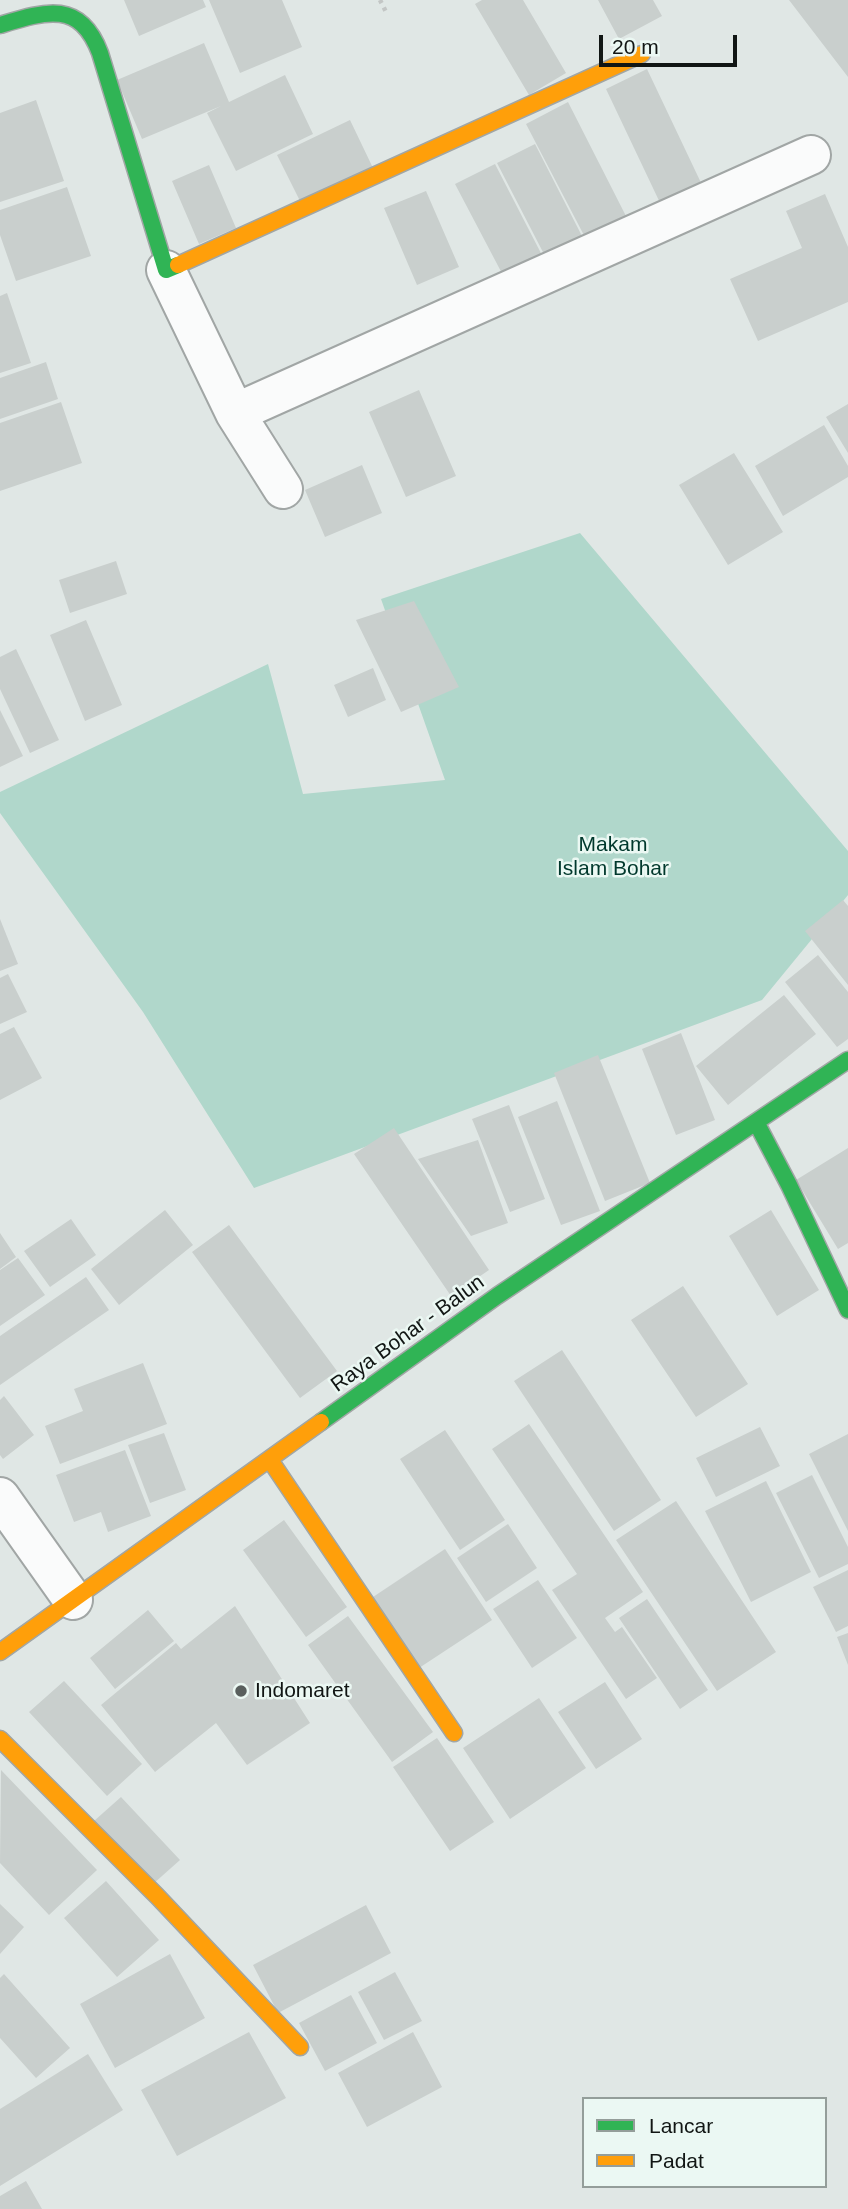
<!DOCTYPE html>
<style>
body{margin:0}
#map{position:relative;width:848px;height:2209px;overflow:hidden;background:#e0e7e5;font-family:Arial,sans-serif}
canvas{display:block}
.legend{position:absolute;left:582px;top:2097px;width:245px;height:91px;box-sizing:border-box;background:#ebf8f3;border:2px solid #949e9a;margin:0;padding:9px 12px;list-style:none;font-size:21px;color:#111614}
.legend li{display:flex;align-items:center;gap:14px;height:35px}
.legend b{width:35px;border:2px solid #949e9a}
.scale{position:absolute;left:599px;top:35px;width:138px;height:32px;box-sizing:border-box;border:4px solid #111614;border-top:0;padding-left:9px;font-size:21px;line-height:24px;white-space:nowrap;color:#111614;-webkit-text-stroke:5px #ebf8f3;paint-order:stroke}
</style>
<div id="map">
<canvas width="848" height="2209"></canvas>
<ul class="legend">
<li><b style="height:9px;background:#30b455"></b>Lancar</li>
<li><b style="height:9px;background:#ff9f0a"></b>Padat</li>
</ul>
<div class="scale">20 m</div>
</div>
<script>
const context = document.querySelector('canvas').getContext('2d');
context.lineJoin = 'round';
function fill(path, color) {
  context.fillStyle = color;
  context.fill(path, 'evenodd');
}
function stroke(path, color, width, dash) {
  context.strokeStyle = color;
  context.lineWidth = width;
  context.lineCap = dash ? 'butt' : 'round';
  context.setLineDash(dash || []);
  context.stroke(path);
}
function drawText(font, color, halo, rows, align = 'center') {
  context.font = font + ' Arial,sans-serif';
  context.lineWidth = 5;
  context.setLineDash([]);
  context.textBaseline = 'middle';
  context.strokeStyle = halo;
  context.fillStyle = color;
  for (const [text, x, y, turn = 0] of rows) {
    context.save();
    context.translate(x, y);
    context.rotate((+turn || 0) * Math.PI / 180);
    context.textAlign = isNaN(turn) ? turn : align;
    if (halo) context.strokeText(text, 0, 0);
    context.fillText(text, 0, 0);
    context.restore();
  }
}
fill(new Path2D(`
 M580,533L848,851V895L762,1000L254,1188L143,1012L0,813V792L268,664L303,794L445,780L381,599Z`), '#b0d7cb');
fill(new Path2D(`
 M124,0H203L206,7L139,36Z
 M209,0H282L302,47L240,73Z
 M482,0H523L566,73L529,95L475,4Z
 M598,0H653L662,16L619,39Z
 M789,0H848V77Z
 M204,43L229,102L285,75L313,134L236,171L207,113L221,106L142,139L117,80Z
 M647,69L703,187L662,207L606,89Z
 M36,100L64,181L0,202V113Z
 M568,102L629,222L588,243L526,124Z
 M350,120L373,168L301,203L277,155Z
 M535,144L584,240L546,258L497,163Z
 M495,164L545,261L506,281L455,184Z
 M209,165L236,228L199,244L172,181Z
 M67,187L91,256L16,281L0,235V210Z
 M426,191L459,267L417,285L384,208Z
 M825,194L848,247V302L758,341L730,279L802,248L786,211Z
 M7,293L31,363L0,373V296Z
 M46,362L58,399L0,419V378Z
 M419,390L456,476L406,497L369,412Z
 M61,402L82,463L0,491V423Z
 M848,404V453L826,417Z
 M824,425L848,466V477L783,516L755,466Z
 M734,453L783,532L728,565L679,485Z
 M362,465L382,513L325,537L305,490Z
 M116,561L127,594L70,613L59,580Z
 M414,601L459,687L401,712L356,620Z
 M86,620L122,705L85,721L50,635Z
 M16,649L59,740L30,753L0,689V657Z
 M373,668L386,700L348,717L334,685Z
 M0,710L23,756L0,767Z
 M843,900L848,906V985L805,931Z
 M0,919L18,964L0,971Z
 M818,955L848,992V1039L837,1047L785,982Z
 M8,974L27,1012L0,1024V978Z
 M784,995L816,1034L728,1105L696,1066Z
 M14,1027L42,1078L0,1100V1034Z
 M681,1033L715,1120L676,1135L642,1049Z
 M598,1055L650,1183L605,1201L554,1073Z
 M557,1101L600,1211L561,1225L518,1117Z
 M509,1105L545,1199L510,1212L472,1119Z
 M394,1128L489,1270L451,1296L354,1154Z
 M478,1140L508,1223L471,1236L418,1159Z
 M848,1148V1243L838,1249L796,1180Z
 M165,1210L193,1245L119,1305L91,1269Z
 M771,1210L819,1290L777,1316L729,1236Z
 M71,1219L96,1255L50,1287L24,1251Z
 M229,1225L337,1371L300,1398L192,1252Z
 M0,1233L16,1257L0,1269Z
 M18,1258L45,1295L0,1326V1270Z
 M86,1277L109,1310L0,1385V1336Z
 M683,1286L748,1384L696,1417L631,1320Z
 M562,1350L661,1500L614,1531L514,1381Z
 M143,1363L167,1424L60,1464L45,1426L83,1411L74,1389Z
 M4,1396L34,1435L3,1459L0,1455V1400Z
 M529,1424L643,1592L605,1618L615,1632L622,1627L657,1678L626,1699L552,1590L577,1574L492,1449Z
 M760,1427L780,1466L716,1497L696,1458Z
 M445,1430L505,1520L460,1550L400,1459Z
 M164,1433L186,1490L150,1503L128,1445Z
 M848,1434V1531L809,1454Z
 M125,1450L151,1516L108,1532L101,1512L74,1522L56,1475Z
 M812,1475L848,1547V1564L819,1578L776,1493Z
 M766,1481L811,1572L751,1602L705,1511Z
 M676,1501L776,1652L717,1691L616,1540Z
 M284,1520L347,1607L306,1637L243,1550Z
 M508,1524L537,1568L486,1602L457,1558Z
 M445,1549L492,1620L419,1668L373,1597Z
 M848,1570V1626L836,1632L813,1587Z
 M538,1580L577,1638L532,1668L493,1609Z
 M647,1599L708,1690L680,1709L619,1618Z
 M235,1606L310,1723L247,1765L216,1723L155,1772L101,1705L176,1643L181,1649Z
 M148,1610L174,1641L115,1689L90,1658Z
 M348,1616L433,1732L392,1762L308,1645Z
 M848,1633V1665L837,1637Z
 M64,1681L142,1764L107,1796L29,1712Z
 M605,1682L642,1739L596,1769L558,1712Z
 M539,1698L586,1768L510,1819L463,1748Z
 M437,1738L494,1822L450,1851L393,1767Z
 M1,1770L97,1870L49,1915L0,1863Z
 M121,1797L180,1860L153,1884L94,1821Z
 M106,1881L159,1940L117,1977L64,1918Z
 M0,1904L24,1927L0,1954Z
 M366,1905L391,1953L278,2013L253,1965Z
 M170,1954L205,2018L115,2068L80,2004Z
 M395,1972L422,2021L384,2040L358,1992Z
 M4,1974L70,2048L36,2078L0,2038V1978Z
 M351,1995L377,2043L325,2071L299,2023Z
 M249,2032L286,2098L177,2156L141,2090Z
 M413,2032L442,2087L367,2127L338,2073Z
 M88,2054L123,2110L0,2186V2109Z
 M26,2181L42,2209H0V2196Z`), '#c9cfcd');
const street = new Path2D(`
 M166,270L235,413L283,489
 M235,413L811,155
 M0,1497L73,1600`);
const fast = new Path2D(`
 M0,25C46,11 80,0 100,53L166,270L178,265
 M756,1122L789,1185L848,1310
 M321,1422L497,1296L848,1060`);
const slow = new Path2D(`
 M178,265L642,54
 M270,1460L454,1733
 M0,1652L321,1422
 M0,1739L157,1896L300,2047`);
stroke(street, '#a1a6a5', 42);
stroke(fast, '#a1a6a5', 19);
stroke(slow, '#a1a6a5', 19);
stroke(new Path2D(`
 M380,0L387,14`), '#c3c6c5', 4.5, [3.5, 5]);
stroke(street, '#fafbfb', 38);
stroke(fast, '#30b455', 16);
stroke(slow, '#ff9f0a', 16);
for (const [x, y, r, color] of [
 [241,1691,7,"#595f5d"]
]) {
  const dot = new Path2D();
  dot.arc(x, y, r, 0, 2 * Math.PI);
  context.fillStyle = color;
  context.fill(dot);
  stroke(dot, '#ebf8f3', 2.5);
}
drawText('21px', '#00382c', '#ebf8f3', [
 ["Makam",613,845],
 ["Islam Bohar",613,869]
]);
drawText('21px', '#111614', '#ebf8f3', [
 ["Raya Bohar - Balun",408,1334,-36]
]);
drawText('21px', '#111614', '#ebf8f3', [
 ["Indomaret",255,1691]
], 'left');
</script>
